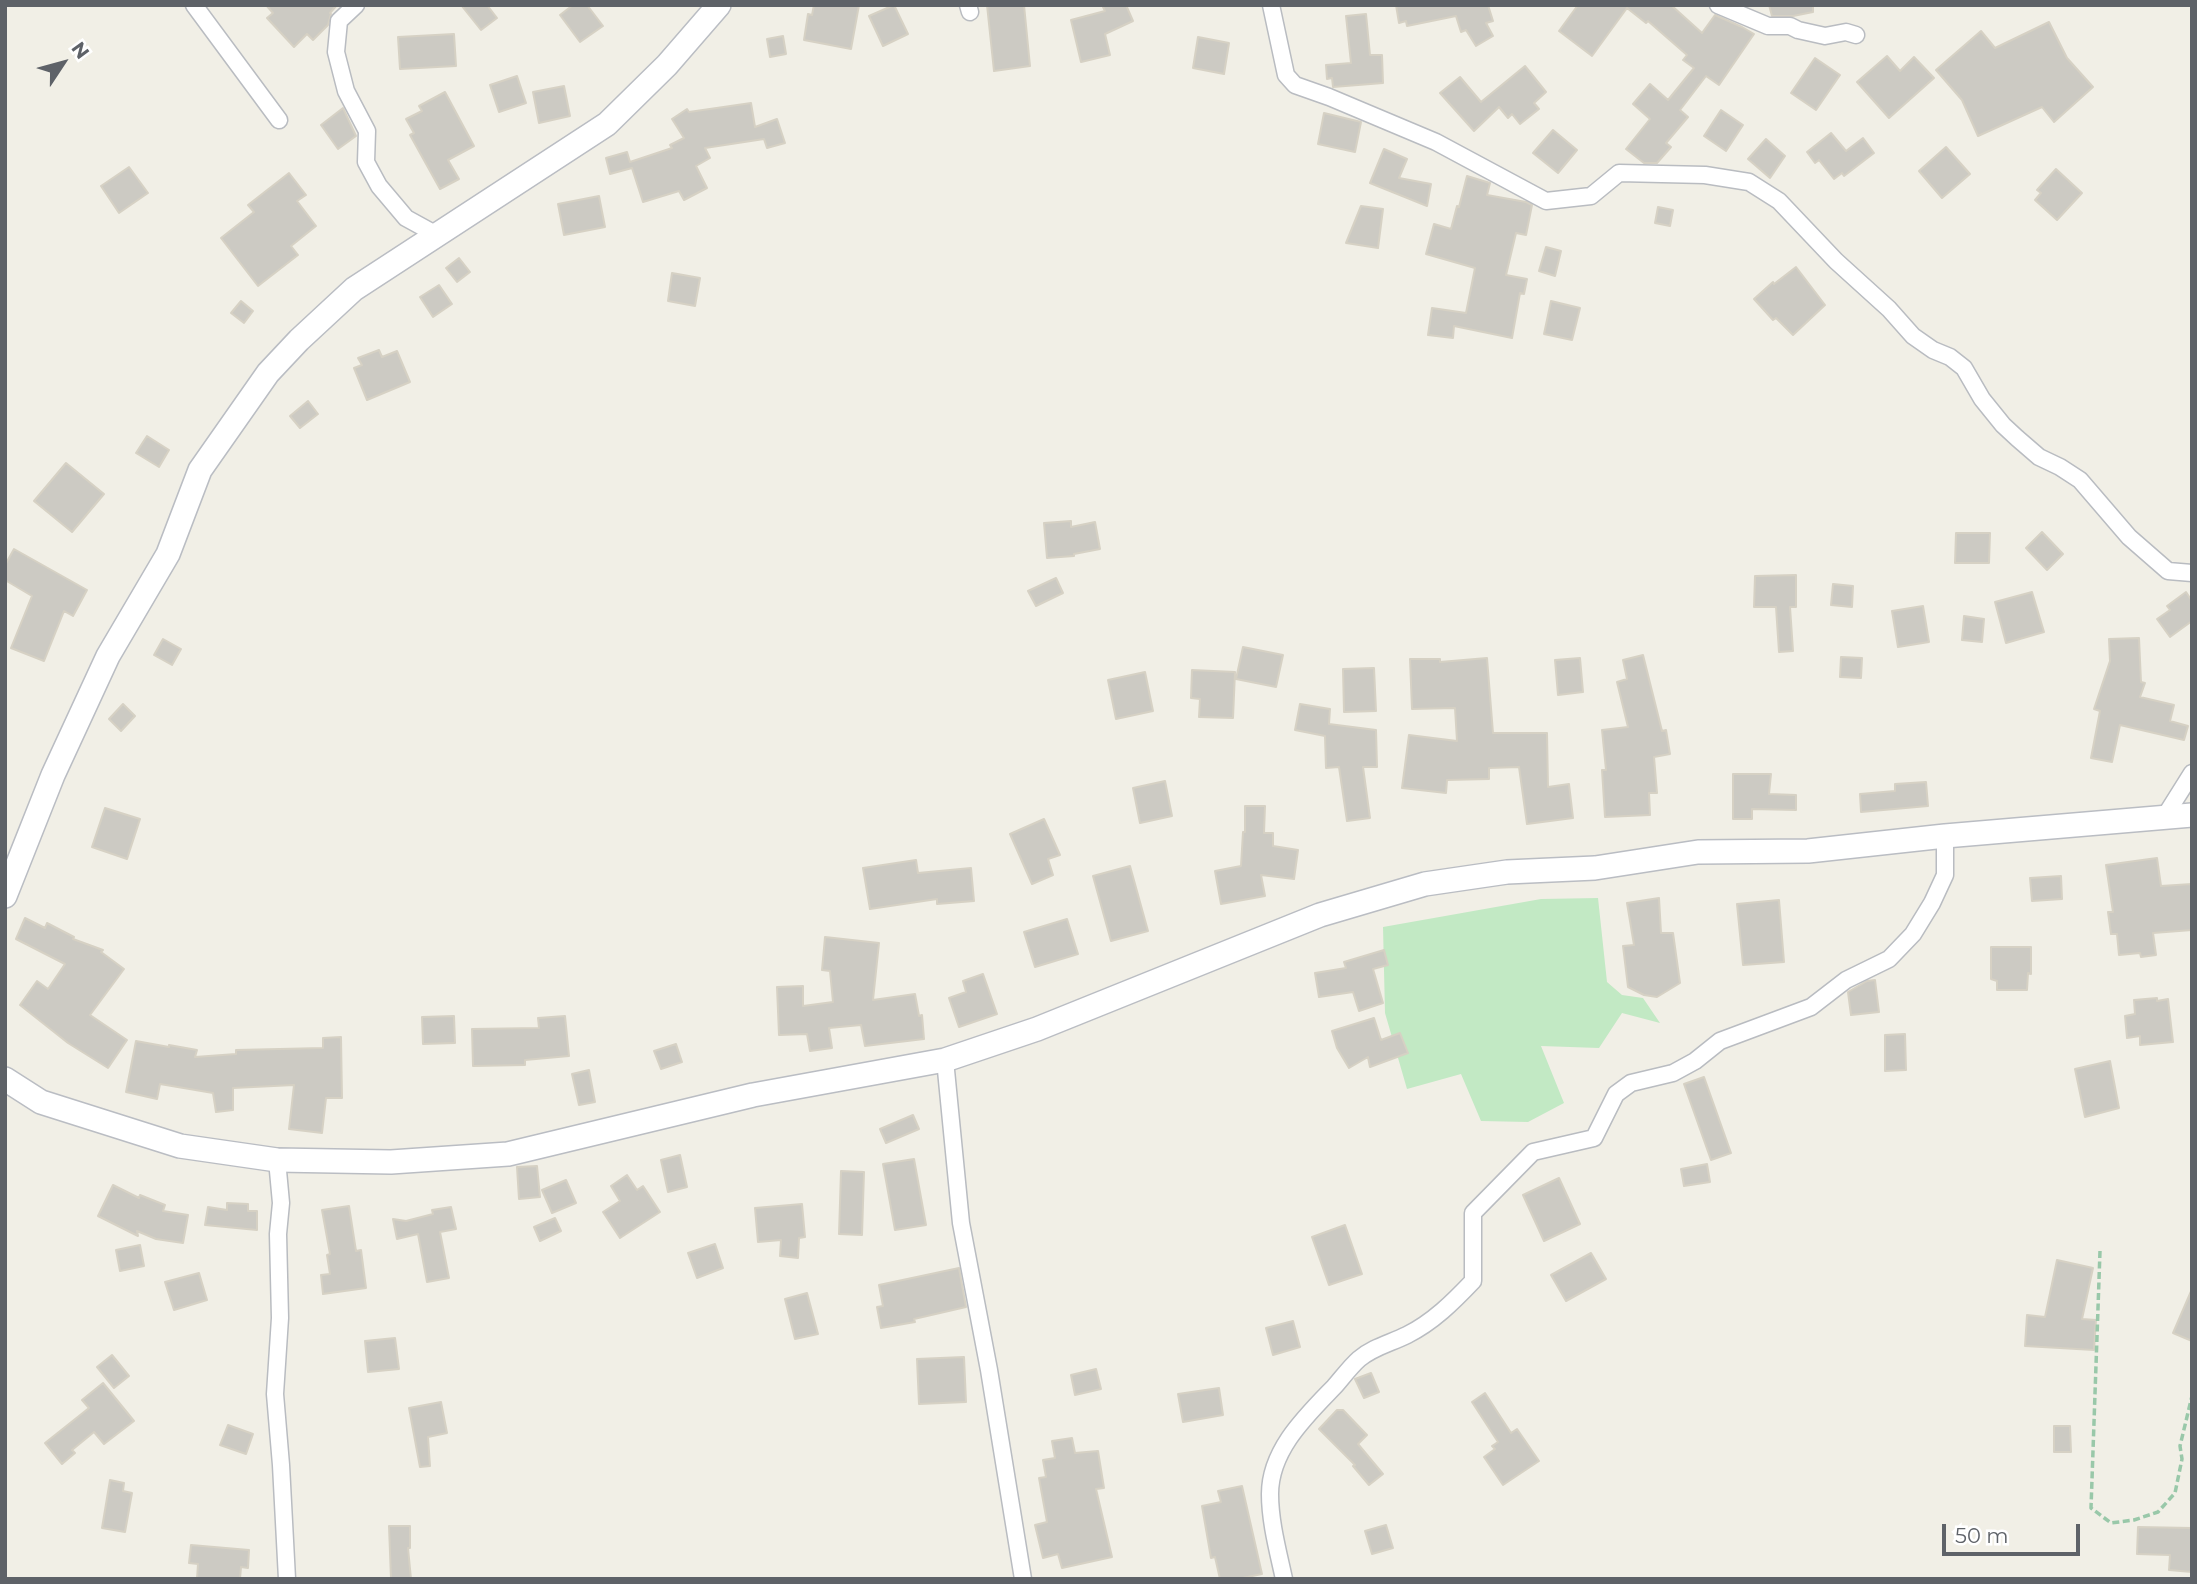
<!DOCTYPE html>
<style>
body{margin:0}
#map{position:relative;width:2197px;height:1584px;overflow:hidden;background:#f1efe6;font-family:Montserrat,sans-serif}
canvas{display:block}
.frame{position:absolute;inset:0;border:7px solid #5e6268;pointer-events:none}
.north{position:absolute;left:28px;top:28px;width:70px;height:70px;-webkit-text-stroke:5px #fff;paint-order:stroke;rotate:54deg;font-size:19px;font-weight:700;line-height:28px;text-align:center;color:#5e6268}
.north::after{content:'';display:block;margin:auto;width:24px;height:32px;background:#5e6268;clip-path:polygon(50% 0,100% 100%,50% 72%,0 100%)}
.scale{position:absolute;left:1942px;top:1524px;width:138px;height:32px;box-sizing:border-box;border:4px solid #5e6268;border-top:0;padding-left:9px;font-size:21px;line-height:24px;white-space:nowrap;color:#5e6268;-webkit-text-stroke:5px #fff;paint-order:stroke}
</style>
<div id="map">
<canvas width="2197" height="1584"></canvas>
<div class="frame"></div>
<div class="north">N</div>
<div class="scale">50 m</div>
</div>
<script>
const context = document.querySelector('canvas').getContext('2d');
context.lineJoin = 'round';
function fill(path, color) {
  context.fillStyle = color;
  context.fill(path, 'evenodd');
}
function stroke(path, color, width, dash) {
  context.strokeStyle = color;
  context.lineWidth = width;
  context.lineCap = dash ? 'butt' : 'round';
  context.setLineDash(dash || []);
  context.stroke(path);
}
fill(new Path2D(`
 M1598,898L1607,982L1622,995L1643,998L1660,1023L1622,1013L1599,1048L1541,1046L1564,1103L1528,1122L1481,1121L1461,1074L1407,1089L1385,1013L1383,927L1541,899Z`), '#c2e9c4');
const building = new Path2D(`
 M266,5H337L330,13L331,14L328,25L313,40L307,34L294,47L267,18L273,13Z
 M461,5H487L497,18L481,30Z
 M573,5H587L603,26L580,42L560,15Z
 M814,5H859L851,49L804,40L808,14L812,15Z
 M894,5L908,34L883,46L869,16Z
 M987,5H1024L1030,66L994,71Z
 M1102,5H1126L1133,21L1105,34L1110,55L1081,62L1071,20L1105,11Z
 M1396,5H1488L1493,21L1486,23L1493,36L1476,46L1466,30L1461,32L1456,16L1407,26L1406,21L1399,23Z
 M1578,5H1671L1702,33L1715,15L1742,27L1754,34L1719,85L1706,76L1680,110L1688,117L1666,143L1671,147L1657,163H1644L1626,149L1650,119L1633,104L1650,84L1668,100L1694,68L1683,60L1687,55L1648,21L1646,23L1627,8L1592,56L1559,31Z
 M1769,5H1813V12L1793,16H1772Z
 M1366,14L1370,55H1382L1383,83L1333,87L1332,78L1327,79L1326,65L1351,63L1346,16Z
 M2049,22L2067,58L2093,87L2054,122L2042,107L1978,136L1962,100L1936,70L1981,31L1995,48Z
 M454,34L456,66L400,69L398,37Z
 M783,36L786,54L770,57L767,39Z
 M1198,37L1229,43L1224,74L1193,68Z
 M1887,56L1900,71L1914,57L1934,78L1889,118L1857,82Z
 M1815,58L1840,75L1816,110L1791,93Z
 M1525,66L1546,92L1534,103L1539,109L1520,124L1512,114L1508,118L1499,107L1474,131L1440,93L1460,77L1481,102Z
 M517,76L526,103L499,112L490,85Z
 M564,86L570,116L539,123L533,92Z
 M445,92L474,146L448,160L459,179L440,189L410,135L414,133L406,119L422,111L419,106Z
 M751,103L755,127L777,119L785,143L767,148L764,139L705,148L710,158L696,166L707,188L684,200L679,191L643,202L632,168L610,174L606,158L627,152L630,162L672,148L670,145L684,138L672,119L687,109L689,112Z
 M343,108L356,136L338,149L321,125Z
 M1721,110L1743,125L1726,151L1704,136Z
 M1324,113L1361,122L1355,152L1318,144Z
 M1553,130L1577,150L1558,173L1533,153Z
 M1831,133L1846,151L1863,138L1874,153L1844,176L1842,173L1834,179L1819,160L1815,163L1807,152Z
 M1766,139L1785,156L1770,178L1748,159Z
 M1946,147L1970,174L1942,198L1919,171Z
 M1384,149L1407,159L1399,178L1431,184L1427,206L1370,183Z
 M129,167L148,193L119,213L101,186Z
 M2056,169L2082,193L2057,220L2035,200L2041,193L2037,190Z
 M289,173L306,195L297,201L316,226L291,246L298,255L258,286L221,238L254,212L248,205Z
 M1467,176L1490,183L1487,195L1526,202L1532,205L1526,235L1516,233L1506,275L1527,279L1524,294L1520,293L1512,338L1454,326L1453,338L1428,335L1432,308L1466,313L1475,268L1426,254L1434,224L1451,229L1457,206L1459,207Z
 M599,196L605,227L564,235L558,204Z
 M1361,206L1383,209L1378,248L1346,243Z
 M1658,207L1673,210L1670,226L1655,223Z
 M1546,247L1561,251L1555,276L1539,271Z
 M459,258L470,272L457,282L446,268Z
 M1796,267L1825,305L1793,335L1776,318L1773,320L1754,299L1773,282L1774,284Z
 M672,273L700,278L695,306L668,301Z
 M439,285L452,304L433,317L420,297Z
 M241,301L253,311L244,323L231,313Z
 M1551,301L1580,308L1572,340L1544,334Z
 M379,350L382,357L397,351L410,382L367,400L354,368L362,365L358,358Z
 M308,401L318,414L300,428L290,416Z
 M147,436L169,450L159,467L136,453Z
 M66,463L104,494L72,532L34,501Z
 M1071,521V527L1095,522L1100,549L1074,554V556L1047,558L1044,523Z
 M2042,532L2063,554L2047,570L2026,548Z
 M1956,533H1990L1989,563H1955Z
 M14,549L87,590L73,616L64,611L44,661L11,648L32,596L5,580V565Z
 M1796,575V607H1790L1793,651L1779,652L1776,607H1754L1755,576Z
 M1056,578L1063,593L1036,606L1028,591Z
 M1833,584L1853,586L1852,607L1831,605Z
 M2032,592L2044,632L2006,643L1995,602Z
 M2186,592L2192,601V621L2170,637L2157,619L2170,610L2167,606Z
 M1923,606L1929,642L1898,647L1892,611Z
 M1964,616L1984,619L1982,642L1962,640Z
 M2139,638L2141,682L2145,683L2140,697L2174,705L2170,721L2188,726L2184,740L2120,725L2112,762L2091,758L2100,711L2094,709L2110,661L2109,639Z
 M163,639L181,649L172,665L154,655Z
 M1243,647L1283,655L1276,687L1236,679Z
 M1643,655L1662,731L1666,730L1670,754L1654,757L1657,793H1649L1650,815L1605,817L1602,770H1606L1602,730L1628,727L1617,682L1627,679L1623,660Z
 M1841,657L1862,658L1861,678L1840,677Z
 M1487,658L1493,733H1547L1548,787L1569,784L1573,818L1527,824L1519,767L1489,768V779L1447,780L1446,793L1402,788L1409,735L1457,741L1455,708L1412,709L1410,659H1440V662Z
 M1580,658L1583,692L1558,695L1555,660Z
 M1374,668L1376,711L1344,712L1343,669Z
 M1192,670L1235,672L1233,718L1199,717L1200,699L1191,698Z
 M1145,672L1153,711L1116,719L1108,680Z
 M123,704L135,716L121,731L109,719Z
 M1300,704L1330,709L1329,724L1376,730L1377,767H1363L1370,818L1347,821L1339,767L1326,768L1325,736L1295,730Z
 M1733,774H1771L1769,794L1796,795V810L1752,809V819H1733Z
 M1165,781L1172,816L1140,823L1133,788Z
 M1926,782L1928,806L1861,812L1860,794L1895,791V784Z
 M1245,806H1265L1264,833H1273V846L1298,850L1294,879L1261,875L1265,896L1221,904L1215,871L1241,866L1243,832H1245Z
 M105,808L140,819L127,859L92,847Z
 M1044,819L1060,855L1048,859L1053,875L1032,884L1010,834Z
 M2157,858L2161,886L2192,884V930L2153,933L2156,955L2141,957L2140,953L2119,955L2117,934H2111L2108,912H2113L2106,865Z
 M916,860L918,873L971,868L974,901L937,904V899L870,909L863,868Z
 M1130,866L1148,931L1111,941L1093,876Z
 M2061,876L2062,899L2032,901L2030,878Z
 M1659,898L1661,933H1673L1680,983L1657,997L1644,995L1628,987L1623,946L1634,945L1627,903Z
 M1779,900L1784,962L1743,965L1737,904Z
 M25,918L45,928L47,923L74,937L73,939L103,950L101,952L124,969L90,1015L127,1040L108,1068L68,1043L20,1005L37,981L48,989L65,964L16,939Z
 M1067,919L1078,954L1035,967L1024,932Z
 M825,937L879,943L873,1000L915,994L919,1016L922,1015L924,1039L865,1046L861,1025L829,1028L832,1048L810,1051L807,1034L779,1035L777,987L803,986V1006L833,1002L830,971L822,970Z
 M1991,947H2031V974L2028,973L2027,990H1997V981L1991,979Z
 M1384,950L1388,965L1373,969L1383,1003L1359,1011L1353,992L1319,997L1315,973L1346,968L1344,962Z
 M983,974L997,1014L959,1027L949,998L966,992L963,981Z
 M1875,980L1879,1012L1851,1015L1848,992L1867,981Z
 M2157,998V1001L2168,999L2173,1042L2140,1045V1036L2127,1038L2125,1016L2135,1014L2134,1000Z
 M454,1016L455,1043L423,1044L422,1017Z
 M565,1016L569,1056L525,1060V1065L473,1066L472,1029L539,1028L538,1018Z
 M1374,1018L1381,1040L1400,1033L1408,1053L1370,1067L1368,1057L1349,1068L1337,1048L1332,1031Z
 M1905,1034L1906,1070L1885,1071V1035Z
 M341,1037L342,1098H326L322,1133L289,1129L294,1085L233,1088V1110L216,1112L213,1093L160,1084L157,1099L126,1092L136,1041L169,1047V1045L197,1050L195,1057L236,1054V1050L323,1048V1038Z
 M676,1044L682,1062L661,1069L654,1051Z
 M2110,1061L2119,1108L2085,1117L2075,1069Z
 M589,1070L595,1102L579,1105L572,1074Z
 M1704,1077L1731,1153L1711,1160L1684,1084Z
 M913,1115L919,1129L886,1143L880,1129Z
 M680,1155L687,1187L668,1192L661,1160Z
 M914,1159L926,1225L895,1230L883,1164Z
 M1707,1164L1710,1182L1684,1186L1681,1169Z
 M537,1166L540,1197L519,1199L517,1167Z
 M841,1171L864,1172L862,1235L839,1234Z
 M627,1175L637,1190L643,1186L660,1212L620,1238L603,1212L620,1201L611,1186Z
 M1559,1178L1580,1224L1544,1241L1523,1195Z
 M566,1180L576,1203L552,1213L542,1190Z
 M113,1185L139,1198L140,1195L165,1205L163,1211L188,1215L183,1243L156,1239L137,1231L138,1236L98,1216Z
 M227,1203L248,1204V1211H257V1230L205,1225L208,1207L227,1210Z
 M802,1204L805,1237L799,1238L798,1258L780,1256L781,1240L758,1242L755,1208Z
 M349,1206L356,1251L361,1250L366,1288L323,1294L321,1275L330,1274L327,1255L330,1254L322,1210Z
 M451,1207L456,1229L440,1232L449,1278L427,1282L418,1234L397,1239L393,1219L406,1221L433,1214L432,1210Z
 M555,1218L561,1231L540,1241L534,1227Z
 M1345,1225L1362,1274L1329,1285L1312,1237Z
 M715,1244L723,1268L697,1278L688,1253Z
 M140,1245L144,1266L120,1271L116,1250Z
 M1591,1253L1606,1279L1566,1301L1551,1275Z
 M2057,1260L2093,1268L2082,1319L2096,1320L2094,1350L2025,1346L2027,1315L2045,1317Z
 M959,1268L966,1307L914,1319L915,1322L881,1328L877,1307L883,1306L879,1285Z
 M199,1273L207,1300L174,1310L165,1282Z
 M2192,1289V1341L2173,1333Z
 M807,1293L818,1334L795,1339L785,1299Z
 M1293,1321L1300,1347L1273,1355L1266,1328Z
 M395,1338L399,1369L368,1372L365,1341Z
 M112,1355L129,1376L114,1388L97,1367Z
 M964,1357L966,1402L919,1404L917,1359Z
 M1096,1369L1101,1389L1075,1395L1071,1375Z
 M1371,1373L1379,1392L1364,1398L1355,1379Z
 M103,1383L134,1421L104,1444L94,1432L72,1450L75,1453L62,1464L45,1443L89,1408L82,1400Z
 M1219,1388L1223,1415L1183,1422L1178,1394Z
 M1485,1393L1511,1433L1517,1429L1539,1461L1503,1485L1484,1457L1495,1449L1492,1446L1498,1442L1472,1402Z
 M441,1402L447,1433L428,1437L430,1466L420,1467L409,1408Z
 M1337,1410H1343L1367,1435L1358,1444L1383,1474L1369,1485L1353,1466L1355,1465L1319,1429Z
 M228,1425L253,1434L246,1454L220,1445Z
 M2054,1426H2070L2071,1452H2054Z
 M1072,1438L1075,1453L1098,1451L1104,1488L1096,1489L1112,1557L1062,1568L1058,1554L1043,1558L1035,1525L1047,1522L1039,1478L1046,1477L1043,1460L1055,1458L1052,1441Z
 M110,1480L124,1483L123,1491L132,1493L125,1532L102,1528Z
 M1242,1486L1262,1574L1238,1579H1220L1215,1557L1211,1558L1202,1506L1221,1502L1218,1491Z
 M1386,1525L1393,1548L1372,1554L1365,1531Z
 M389,1526H410V1548H408L411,1579H391Z
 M2138,1527L2192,1528V1572L2169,1570L2170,1555L2137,1554Z
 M191,1545L249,1550L248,1568L241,1567L240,1579H197L198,1564L189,1563Z`);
fill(building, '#cccac3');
stroke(building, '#d6d1c4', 2);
const street = new Path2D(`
 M194,5L279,120
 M356,5L339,21L336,52L346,91L367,131L366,162L379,186L406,218L437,235
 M968,5L970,12
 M1271,5L1286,75L1295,85L1329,97L1436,142L1546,201L1591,196L1619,173L1705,175L1749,182L1779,201L1836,261L1889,309L1913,336L1933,350L1950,357L1964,368L1982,399L2003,425L2017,438L2039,457L2060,467L2080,480L2129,537L2168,571L2192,573
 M1718,5L1768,26H1790L1798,30L1825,36L1846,32L1856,35
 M2165,816L2192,773
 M945,1060L961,1223L989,1370L1023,1579
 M277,1160L281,1203L278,1234L280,1318L275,1394L281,1465L287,1579
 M1284,1579C1278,1551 1270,1522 1270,1494C1270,1450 1306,1416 1334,1387C1342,1378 1350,1367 1359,1359C1373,1347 1391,1343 1407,1335C1433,1322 1453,1302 1473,1281V1213L1533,1152L1594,1138L1616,1094L1631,1083L1673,1073L1695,1061L1720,1041L1811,1007L1846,980L1889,959L1913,934L1932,903L1945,875V836`);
const secondary = new Path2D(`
 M5,896L53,775L108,656L168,554L200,470L268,373L299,340L354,289L607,124L667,65L719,5
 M5,1079L41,1102L180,1146L277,1160L391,1162L508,1154L753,1095L945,1060L1037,1029L1320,915L1425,884L1507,872L1595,868L1698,852L1808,851L1945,836L2192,815`);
stroke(street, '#b9bcc1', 19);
stroke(secondary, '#babdc3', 26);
stroke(new Path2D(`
 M2100,1251L2091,1508L2111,1523L2134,1520L2158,1512L2175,1493L2182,1459L2180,1446L2192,1396`), '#99c8a9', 3.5, [7, 3.5]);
stroke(street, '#fff', 16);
stroke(secondary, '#fff', 23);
</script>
